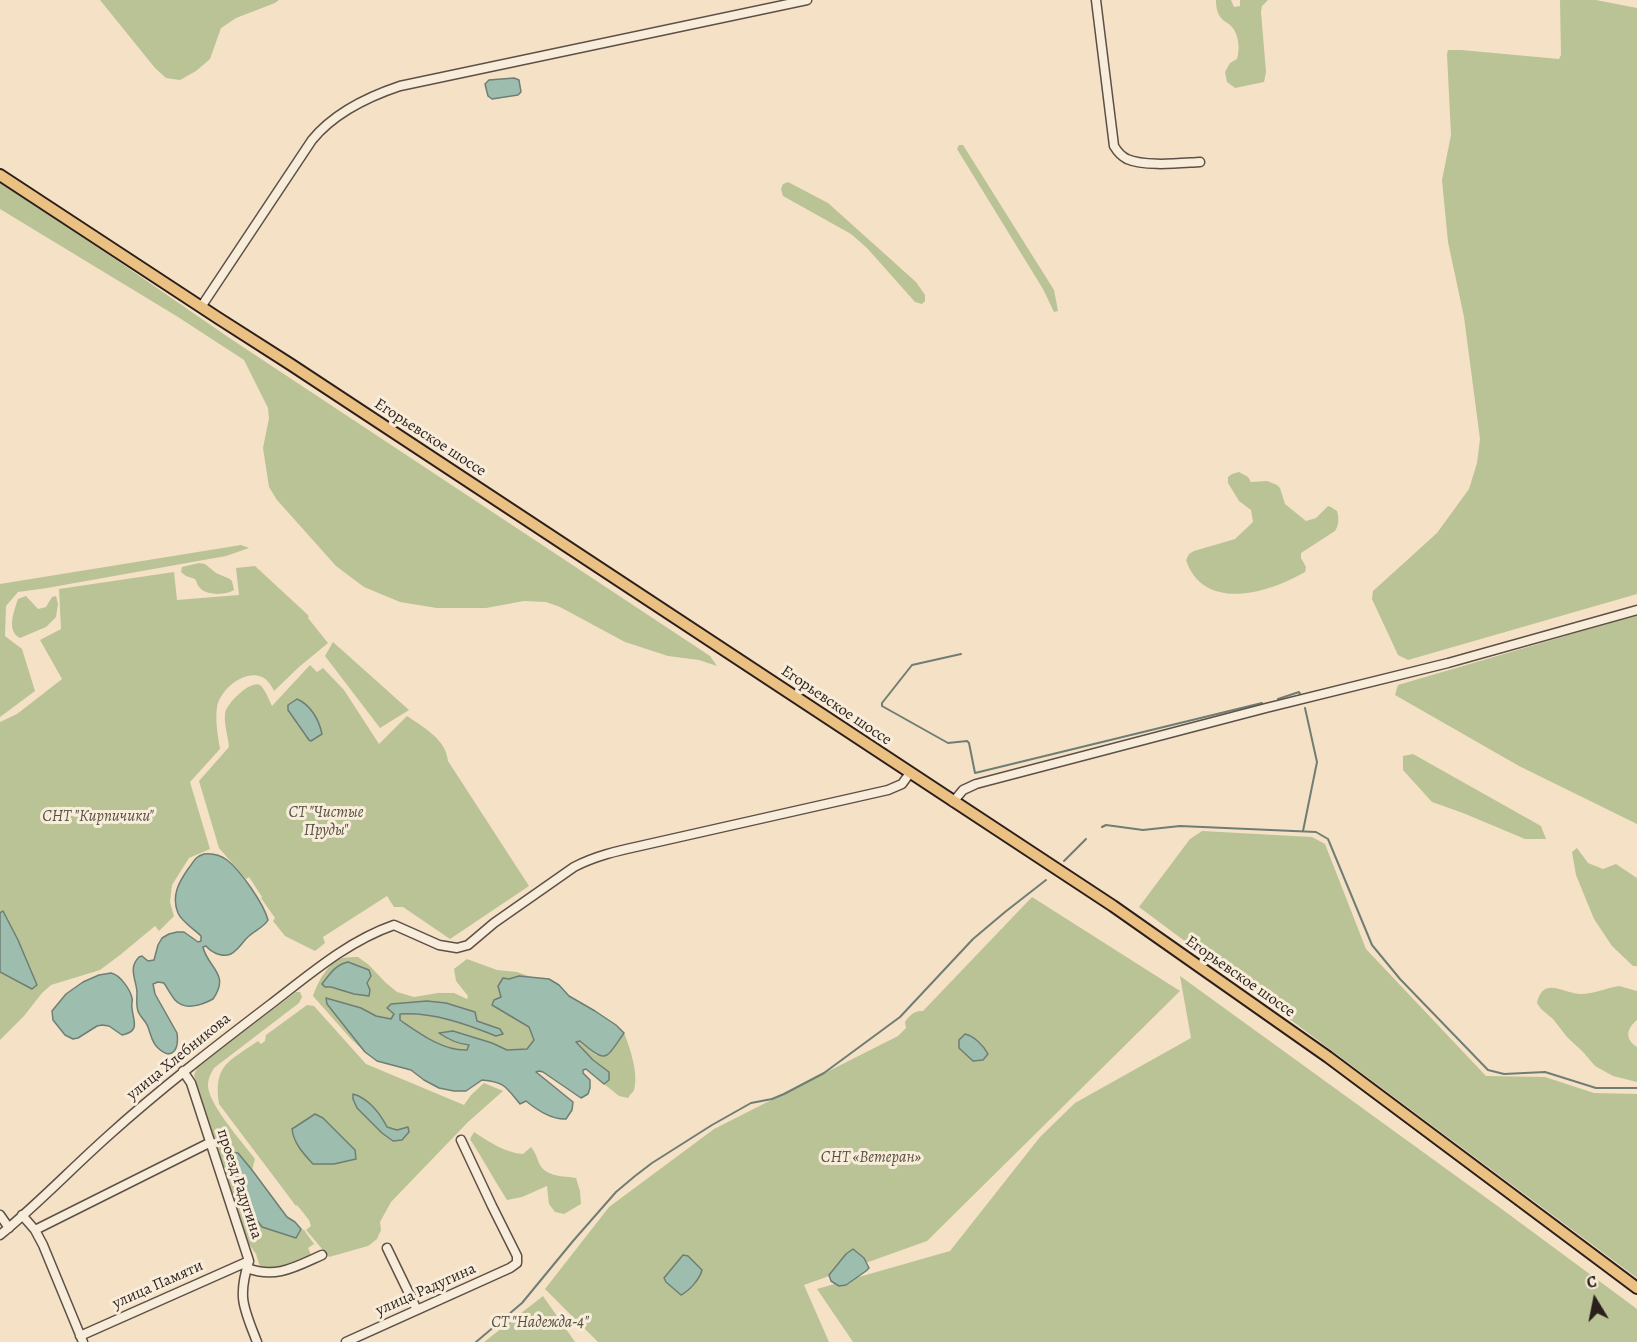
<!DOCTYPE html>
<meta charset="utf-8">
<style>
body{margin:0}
#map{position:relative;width:1637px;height:1342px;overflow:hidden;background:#f5e1c6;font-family:Alegreya,serif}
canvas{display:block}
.north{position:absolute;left:1565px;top:1270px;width:60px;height:60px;-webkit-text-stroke:4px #f8ecda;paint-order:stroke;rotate:350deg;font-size:16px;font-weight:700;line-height:24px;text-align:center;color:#2b1f1b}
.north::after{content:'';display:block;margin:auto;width:21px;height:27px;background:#2b1f1b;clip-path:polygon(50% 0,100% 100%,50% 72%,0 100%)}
</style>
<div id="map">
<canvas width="1637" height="1342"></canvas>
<div class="north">С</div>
</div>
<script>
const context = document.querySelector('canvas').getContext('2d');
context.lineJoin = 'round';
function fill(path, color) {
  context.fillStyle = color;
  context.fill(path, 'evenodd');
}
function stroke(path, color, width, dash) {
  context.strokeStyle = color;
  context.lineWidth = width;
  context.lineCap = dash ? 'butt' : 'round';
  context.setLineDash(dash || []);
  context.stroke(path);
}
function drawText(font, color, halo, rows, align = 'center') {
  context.font = font + ' Alegreya,serif';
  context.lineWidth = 6;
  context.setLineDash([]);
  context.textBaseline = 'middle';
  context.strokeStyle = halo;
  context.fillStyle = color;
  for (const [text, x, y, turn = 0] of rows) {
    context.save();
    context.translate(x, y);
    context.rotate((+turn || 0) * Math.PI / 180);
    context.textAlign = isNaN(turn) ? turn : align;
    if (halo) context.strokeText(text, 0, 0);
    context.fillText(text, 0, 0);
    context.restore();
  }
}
fill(new Path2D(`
 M100,0H279L275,3L236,18L221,28L210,59L196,71L180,80L166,78L155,68Z
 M1216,0H1231L1234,7L1240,6V0H1268L1262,6L1261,12L1266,72L1264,82L1235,88L1227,82L1225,72L1230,63L1237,59C1240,50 1239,35 1232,27C1229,23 1224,22 1221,18C1217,13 1216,6 1216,0Z
 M1560,0H1596L1637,8V594L1408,660L1398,655L1372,599L1373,591L1437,533L1469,489L1477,463L1480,439L1464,317L1448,242L1442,180L1451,135L1447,54L1448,50H1461L1559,59L1561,55Z
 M959,145H963L1054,290L1058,311L1054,312L1043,289L957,149Z
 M788,182L828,203L916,282L925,295V301L922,304L915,302L867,248L851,234L783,196L781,189L783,184Z
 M0,183L115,259L228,337L710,656L717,666L699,660L668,656L625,642L560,607L546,602L524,601L486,608H437L400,602L364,587L336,566L277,500L269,487L263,448L269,418L268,408L244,360L178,317L0,209Z
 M1239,472L1248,477L1251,482L1267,481L1277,485L1280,488L1285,504L1306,521L1316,518L1328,506L1331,507L1337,511C1339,518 1339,525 1335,531L1301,553V558L1306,567L1305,572C1269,593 1204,613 1186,560L1189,554L1194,551L1235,539L1253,522L1251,510L1239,501L1228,483V477L1232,474Z
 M241,545L249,548L226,556L47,588L18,592L6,606L5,636L22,649L35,691L0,717V584Z
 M199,563L205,564L216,573L230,579L232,581L234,590C227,595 207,596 200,588C197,585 197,582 195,579L186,576L181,572L182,567Z
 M255,566L309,616L308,618L328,643L299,667L274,691C271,685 268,680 262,677C244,669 220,690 217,707C215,721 218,736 220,749L190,782L210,849L189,858L172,885L170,902L174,916L159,931L155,926L120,955L100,970L51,985L42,993L24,1016L0,1040V722L17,714L62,679L40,640L61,629L59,589L174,572L177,600L239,595L236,568Z
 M26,596L38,609L46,607L52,597L56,596L58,604L56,617L46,627L20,638C6,631 14,611 18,599Z
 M1637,615V824L1519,766L1395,695L1398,685Z
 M333,642L409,710L380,728L325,656Z
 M310,665L317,672L323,668L344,690L379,744L407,716C423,727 446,739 448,761L529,886L450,939L403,907H394L387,896L323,937L325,943L315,951L285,936L273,921L275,918L261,898L262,897L249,877L246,879L219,848L199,781L229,747C228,737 224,724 225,714C226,704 250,680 260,685C265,689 269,700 272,706Z
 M1413,754L1541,826L1546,839H1525L1463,813L1432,802L1403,770V756Z
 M1202,831L1312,837L1325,844L1366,949L1486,1076L1545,1077L1594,1093L1637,1094V1278L1139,907L1190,839Z
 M1577,848L1588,863L1603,869L1616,864L1637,878V966H1633L1612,946L1594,919L1576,875L1572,852Z
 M1032,897L1180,991L927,1241L804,1285L829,1342H598L545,1289L609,1207L714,1129L898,1036L906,1028L905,1022C909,1016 914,1010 923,1011Z
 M358,957L369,965L385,982L397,992L414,997L438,993H454L467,999L468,996L456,981L454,969L467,959L497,970L517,972L531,977L519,976L509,979L501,997L492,1005L529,1027L535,1040L527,1049L507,1050L492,1043L453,1031L448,1039L460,1044L469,1045L468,1050C443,1050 420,1033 400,1020L399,1014C433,1012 466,1023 496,1036L500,1029L476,1021L405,1004H391L394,1014L392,1019L376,1016L361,1008L326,998L365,1052L351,1039L313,996C318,982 327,963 343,958C347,957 353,957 358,957Z
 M1180,976L1503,1210L1637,1309V1342H853L817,1289L950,1251L1040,1137L1075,1103L1191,1038Z
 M1619,986L1637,991V1020C1627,1028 1624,1039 1637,1047V1082L1613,1076L1595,1066L1583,1052L1567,1037L1553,1019L1541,1009L1537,1003C1543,975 1564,994 1581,994C1594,994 1606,988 1619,986Z
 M296,992H300L302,997L299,1003L214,1068C210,1075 208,1079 208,1086C209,1105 243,1143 255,1159L252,1170L238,1154L246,1205L262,1227L296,1238L301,1229L304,1230L314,1244L308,1248L312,1257L276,1269L261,1270L256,1254L249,1244L194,1075L198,1066Z
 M307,1005L314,1006L366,1064L464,1105L471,1095L484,1083L503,1091L468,1122L391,1202L380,1222L381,1230L377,1239L368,1246L329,1257L306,1230L311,1226L309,1220L297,1205L296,1206L219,1104C213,1064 230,1061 258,1041L261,1044L265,1041L266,1035Z
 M624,1033C630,1047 639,1075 634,1090C633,1092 629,1096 628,1098L619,1096L604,1084L609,1080V1072L593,1060L576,1042L579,1041L596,1055L610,1054Z
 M474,1132C489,1142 506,1153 523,1154L531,1147C536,1153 537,1159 540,1165C547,1177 564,1176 576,1178L580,1191L581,1204L564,1214L555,1212L549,1204L547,1186L522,1197L507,1200C494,1180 483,1159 470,1139Z
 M543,1296L575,1342H484Z`), '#bac396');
const water = new Path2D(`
 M514,78L519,80L521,92L518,95L492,99L488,96L485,84L489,80Z
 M297,699C311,705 319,720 322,734L311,741L309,740L288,710V705Z
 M204,854C213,853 220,855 227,860C240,870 264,904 268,920C264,927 256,930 249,936C244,940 241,946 236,950C227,960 213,954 206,946L203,947C207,967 231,974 213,999C202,1005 185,1011 175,1000C171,995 167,988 164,983L158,982L153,984L155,994L177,1033C179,1048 173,1062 158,1048C152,1043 151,1035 148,1027C146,1021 140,1017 138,1011C136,1005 137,998 137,992C136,979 128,968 139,957L142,956L148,961L154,960L158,945L162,938L169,934L177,932H184L198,942L201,941V936C194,929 182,922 178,913C171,896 179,882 188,869C194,862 194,857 204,854Z
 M3,911L18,940L37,985L32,989L0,972V913Z
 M348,962L369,970L371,976L367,983L370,990L369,996L354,994L331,987H325L322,984C330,974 335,965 348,962Z
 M111,973C120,975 130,989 132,998C133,1001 131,1005 132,1008C133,1021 141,1031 122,1035L109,1026L102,1025L97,1026L78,1038L73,1039L65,1035L53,1020L52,1011L66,994L83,982L99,975Z
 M519,976L549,979L559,985L569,996L595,1011L616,1025L624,1033C605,1060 607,1064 580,1041L576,1042L593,1060L609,1072V1080L604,1084L586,1069L583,1070V1073L590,1080V1088L588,1094L581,1098L543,1072L539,1071L536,1072L573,1102L572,1110L566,1119C551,1120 537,1110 526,1101L520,1104C506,1087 505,1082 482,1080L466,1091H454L439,1088L424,1080L411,1070L377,1061L365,1052L327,1004L326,998L361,1008L376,1016L391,1019L394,1014L387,1008L391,1004L427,1001L446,1003L475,1012L477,1021L500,1029L503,1034L496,1036C466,1024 433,1012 400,1014V1020C419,1033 443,1051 467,1050L469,1045C457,1044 449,1040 439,1033L453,1031L492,1043L507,1050L527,1049L534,1040L529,1027L492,1005L494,1000L501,997L498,986L503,978L509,979Z
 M965,1034C974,1036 984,1046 988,1054L983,1060L973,1061L959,1048V1040Z
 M353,1094C368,1098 380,1113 387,1127L397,1130L408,1127L409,1132L402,1140L393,1141L382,1133L357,1108L353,1099Z
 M315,1114L323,1118L355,1150L356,1159L334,1164H313C303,1153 294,1144 292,1129Z
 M231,1153H238L252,1170L287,1217L295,1222L301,1229L296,1238L262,1227L246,1205Z
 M853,1249L864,1258L869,1268L866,1271L846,1285L839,1286L831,1281L829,1275L846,1254Z
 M683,1255L688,1256L702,1270C700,1279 689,1291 681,1295L666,1282L664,1278Z`);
fill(water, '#9dbeaf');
stroke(water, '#6f7e74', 1.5);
stroke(new Path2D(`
 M961,654L912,665L882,703V706L948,743L967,741L969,743L975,773L1262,703
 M1278,699L1299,692L1300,694
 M1102,827L1106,825L1143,830L1180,826L1316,832L1328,839L1372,945L1400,979L1488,1070L1504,1074L1545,1072L1596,1088H1637
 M1303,831L1317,762L1305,708
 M1064,861L1086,839
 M476,1342L522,1303L573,1241L616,1192L635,1176L652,1163L712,1125L751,1103L772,1099L784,1094L824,1073L900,1017L973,939L1005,912L1046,880`), '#6f7e74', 2);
const minor = new Path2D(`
 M1096,0L1114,146C1117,151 1121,156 1127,159C1145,167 1181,163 1200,162
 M201,307L312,140C334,113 367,97 400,86L807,0
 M953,802L963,790L976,784L1266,708L1448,663L1637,610
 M183,1071L191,1083L249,1261C237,1298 244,1308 257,1342
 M0,1215L9,1228
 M22,1215L35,1230L43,1245L83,1342
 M35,1230L211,1142
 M0,1235C38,1204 71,1169 108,1136C160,1089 216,1046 271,1004C310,974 348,941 394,925L439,945L457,948L468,945L494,923L574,867C595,856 617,851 640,846L888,790L902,784L910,773
 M387,1248L417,1310
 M247,1268C276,1279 295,1267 322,1255
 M80,1336L249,1261
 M346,1342L510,1268L517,1263V1256L492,1206L461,1140`);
const major = new Path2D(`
 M0,175L218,318L290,364L1113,906L1328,1057L1637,1288`);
stroke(minor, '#5e5046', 11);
stroke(major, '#2b1f1b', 14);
stroke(minor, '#f8ecda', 8);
stroke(major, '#eac083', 10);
drawText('16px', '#2b1f1b', '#f8ecda', [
 ["Егорьевское шоссе",430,438,33],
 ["Егорьевское шоссе",836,706,34],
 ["Егорьевское шоссе",1240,977,35],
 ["улица Хлебникова",179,1057,-39],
 ["проезд Радугина",239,1184,72],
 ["улица Памяти",158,1285,-24],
 ["улица Радугина",426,1290,-24]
]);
drawText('italic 16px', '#565040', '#f8ecda', [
 ["СТ \"Чистые",326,813],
 ["Пруды\"",326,831],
 ["СНТ \"Кирпичики\"",98,817],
 ["СНТ «Ветеран»",871,1158],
 ["СТ \"Надежда-4\"",540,1323]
]);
</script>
